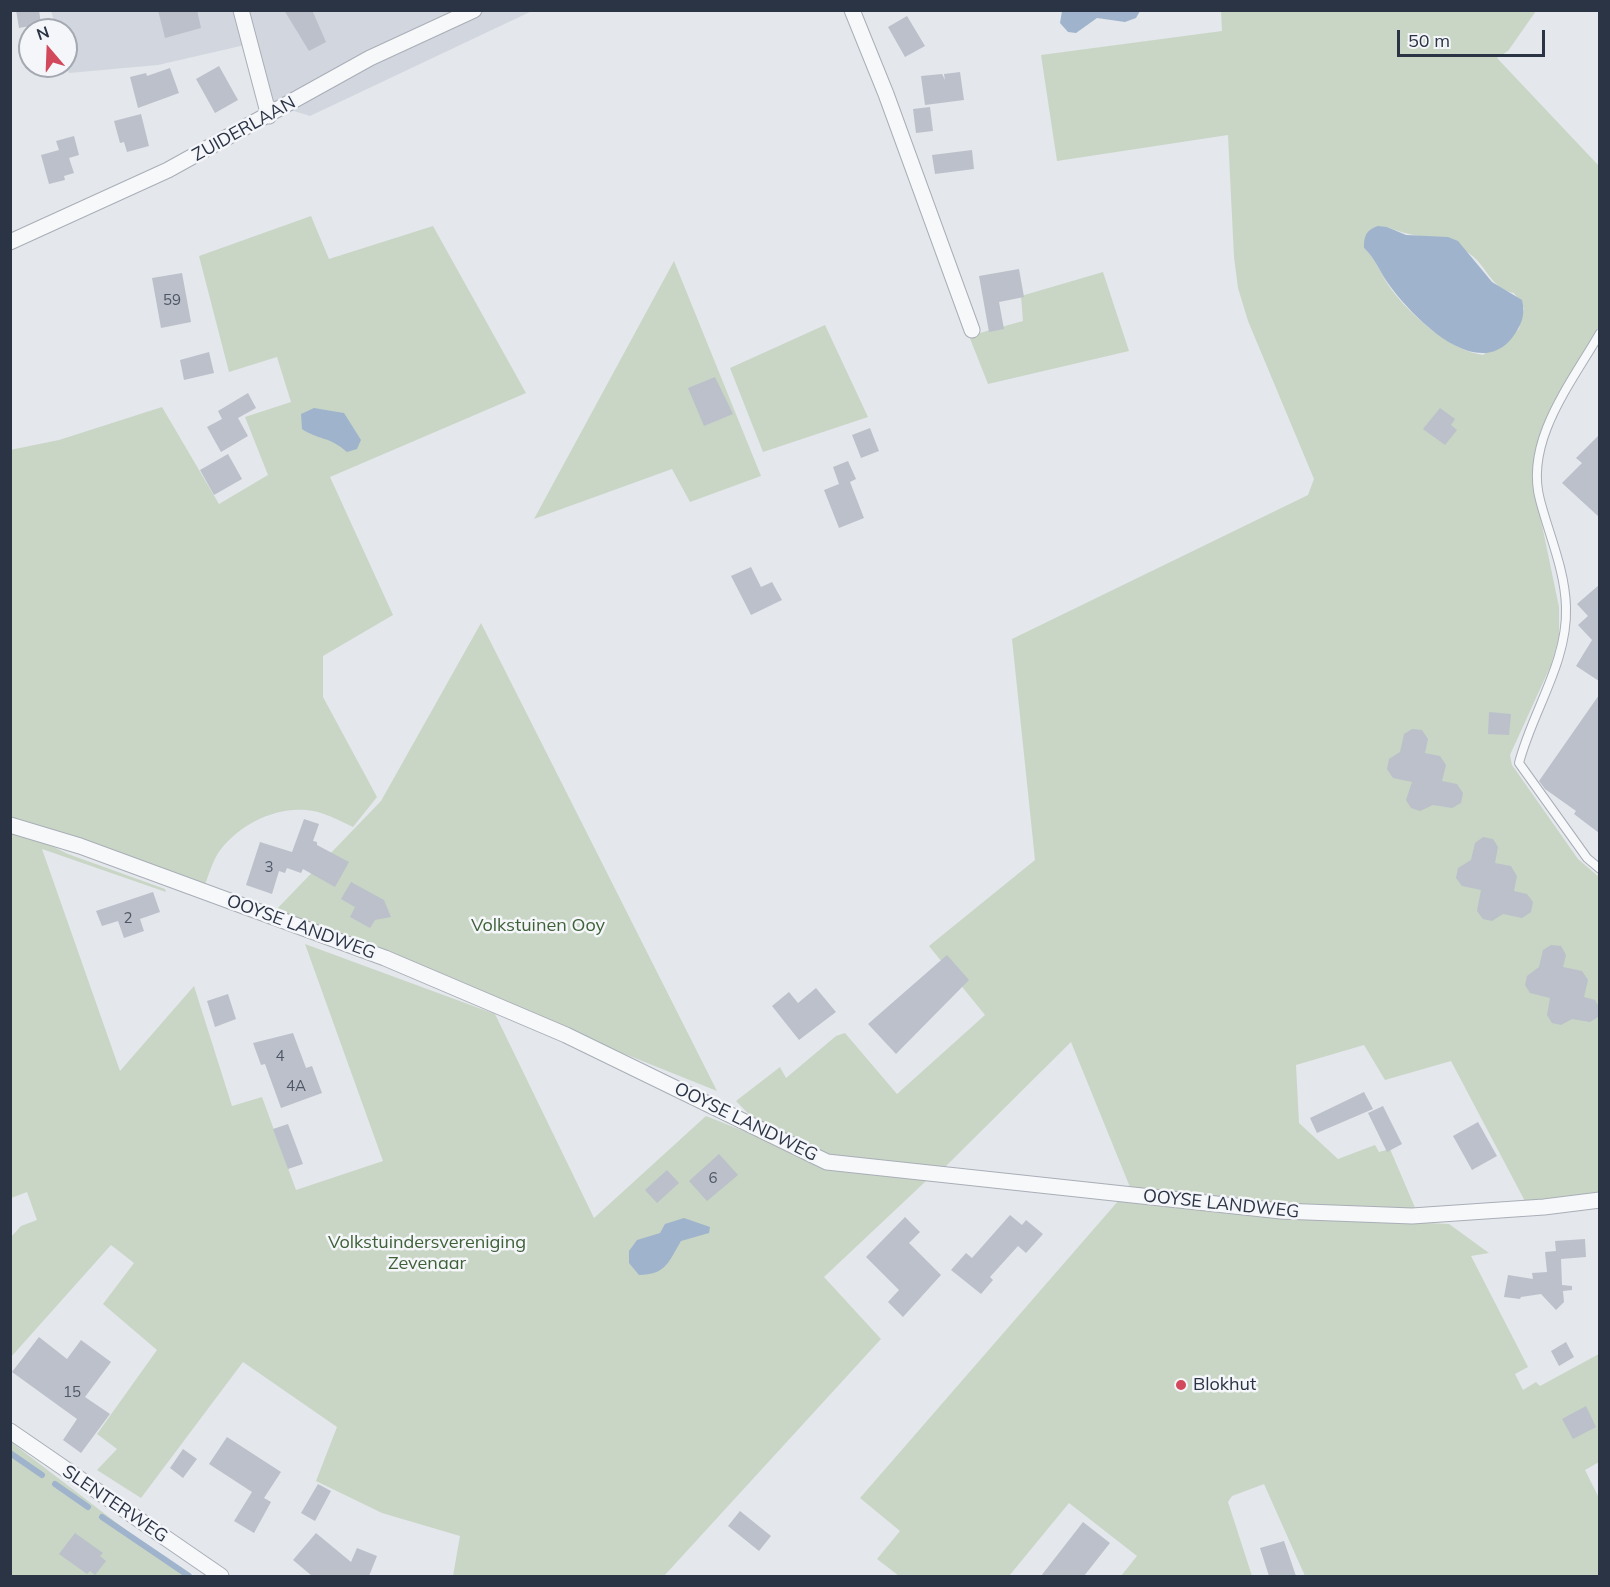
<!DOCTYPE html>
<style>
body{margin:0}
#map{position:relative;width:1610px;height:1587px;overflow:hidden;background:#e4e7ec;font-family:Mulish,sans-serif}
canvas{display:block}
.frame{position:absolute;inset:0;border:12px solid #2b3445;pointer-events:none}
.north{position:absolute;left:18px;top:18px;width:60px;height:60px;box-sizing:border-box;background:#f4f6f9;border:2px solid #a4a8b1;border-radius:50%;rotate:341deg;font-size:16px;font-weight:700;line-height:24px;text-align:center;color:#2b3445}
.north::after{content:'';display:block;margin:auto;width:21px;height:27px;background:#d1495b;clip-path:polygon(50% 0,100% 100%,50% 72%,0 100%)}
.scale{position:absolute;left:1397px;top:30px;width:148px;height:27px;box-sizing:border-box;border:3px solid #2b3445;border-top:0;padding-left:8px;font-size:18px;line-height:21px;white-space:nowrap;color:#2b3445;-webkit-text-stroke:4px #f4f6f9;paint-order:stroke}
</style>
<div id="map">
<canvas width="1610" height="1587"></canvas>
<div class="frame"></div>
<div class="north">N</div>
<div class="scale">50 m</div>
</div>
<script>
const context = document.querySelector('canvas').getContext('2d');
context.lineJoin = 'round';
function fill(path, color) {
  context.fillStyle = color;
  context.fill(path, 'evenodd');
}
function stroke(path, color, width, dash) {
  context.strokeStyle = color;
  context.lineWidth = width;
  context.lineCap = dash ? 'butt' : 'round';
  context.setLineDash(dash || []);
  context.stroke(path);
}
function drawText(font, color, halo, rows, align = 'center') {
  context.font = font + ' Mulish,sans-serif';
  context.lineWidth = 5;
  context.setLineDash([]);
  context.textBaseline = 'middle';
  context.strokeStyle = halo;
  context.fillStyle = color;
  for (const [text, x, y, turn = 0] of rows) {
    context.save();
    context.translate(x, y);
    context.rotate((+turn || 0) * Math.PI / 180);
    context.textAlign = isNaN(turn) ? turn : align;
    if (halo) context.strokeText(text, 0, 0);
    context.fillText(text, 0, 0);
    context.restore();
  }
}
fill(new Path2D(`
 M51,11H532L310,116L259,100L245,45L158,65L69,73L66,62V30H57Z`), '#d2d6de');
fill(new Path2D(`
 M1221,11H1536L1508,51L1497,58L1599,166L1600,324L1544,423L1536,453L1537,501L1559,607V637L1551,665L1510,755L1512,765L1578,859L1599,877V1194L1527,1205L1451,1061L1385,1080L1364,1045L1296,1065L1299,1123L1338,1159L1375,1145L1379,1152L1390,1149L1416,1210L1286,1209L1132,1192L1071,1042L941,1171C896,1165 805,1160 770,1133C758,1124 747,1112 736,1101L780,1067L786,1078L836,1036L845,1033L897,1094L985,1015L929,946L1035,860L1012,639L1308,495L1314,479L1248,321L1238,288L1234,257L1228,135L1057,161L1041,55L1222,31ZM1387,227C1415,239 1445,236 1470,254C1488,267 1490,288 1514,293L1524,308L1519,329L1483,355C1450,351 1405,311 1387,283C1379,270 1375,258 1364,248Z
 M311,216L329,259L433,226L526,393L330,477L393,615L323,656V697L377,797L353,827C338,820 322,811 306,810C274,807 240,825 221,849C212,860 208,879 202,892L46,835L11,817L10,450L59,440L162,407L219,504L268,475L245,417L291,402L277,357L229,372L199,256Z
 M674,261L761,476L690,502L672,469L534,519Z
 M1103,272L1129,351L988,384L969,336L1023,321L1021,296Z
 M825,325L868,417L763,452L730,368Z
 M481,623L717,1091L273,913L381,801Z
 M11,826L68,854L165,889L166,892L42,849L120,1071L194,986L232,1106L262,1097L296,1190L383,1161L305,944L495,1014L594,1218L706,1116L829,1165L926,1181L824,1277L881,1339L664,1576H453L460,1536L382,1513L316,1481L337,1427L243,1362L141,1498L97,1470L117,1449L97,1434L157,1350L103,1304L134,1263L111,1245L11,1357V1237L21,1226L37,1220L27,1192L11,1198Z
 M1119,1200L1276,1216L1449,1224L1489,1253L1471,1256L1528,1367L1515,1374L1523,1390L1536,1382L1540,1386L1599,1354V1462L1585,1470L1599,1498V1576H1305L1264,1484L1232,1496L1228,1502L1252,1576H1121L1137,1556L1069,1503L1009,1576H899L877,1559L900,1531L860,1498Z
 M11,1442L186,1576H11Z`), '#c9d6c5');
fill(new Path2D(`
 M1062,11V10L1140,11L1136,18L1125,22L1097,18L1076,33L1068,32L1060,23Z
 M1378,226L1387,227L1406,235L1448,237L1458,241L1492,282L1522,300C1526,315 1521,326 1512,338C1476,383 1412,316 1390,286C1380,273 1376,259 1364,248C1364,236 1366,230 1378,226Z
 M314,408L344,413L361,440L357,449L347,452C329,436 318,440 302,429L301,414Z
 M684,1218L710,1227L709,1233L681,1241C669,1261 666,1275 639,1275L629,1263V1251L637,1240L660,1233L665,1224Z`), '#9fb4cc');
stroke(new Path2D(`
 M10,1453L42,1475
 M55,1484L88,1507
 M102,1517L189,1576`), '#9fb4cc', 6);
fill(new Path2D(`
 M16,10H39L41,24L19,28Z
 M158,10H197L201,28L165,38Z
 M284,10H312L326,42L309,51Z
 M907,16L925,46L905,57L888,27Z
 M219,66L238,100L215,113L196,79Z
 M170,68L179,93L138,108L130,77L146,73L147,76Z
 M960,72L964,100L925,105L921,76L942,74L945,80L944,74Z
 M930,107L933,131L916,133L913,109Z
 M141,114L149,146L127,152L124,142L120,143L114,121Z
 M74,136L79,155L69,158L74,173L64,176L65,180L49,184L41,155L59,150L56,141Z
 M972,150L974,169L935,174L932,155Z
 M1019,269L1024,297L999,302L1004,329L989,332L979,276Z
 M182,273L191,322L161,328L152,278Z
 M209,352L214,373L184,380L180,360Z
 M715,377L733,414L704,426L688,388Z
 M248,393L256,408L238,418L248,436L221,452L207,427L222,419L218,411Z
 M1440,408L1455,419L1451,425L1457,430L1445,445L1423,429Z
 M870,428L879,451L861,458L852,435Z
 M1599,435V517L1562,483L1582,463L1576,458Z
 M228,454L242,479L214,495L200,470Z
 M848,461L856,479L850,482L864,518L839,528L824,490L839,484L833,467Z
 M751,567L761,587L772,582L782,600L751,615L731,576Z
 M1599,585V681L1576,666L1592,640L1578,625L1588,616L1577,604Z
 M1599,695V833L1574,814L1576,811L1545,789L1539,781Z
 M1489,712L1511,714L1509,735L1488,734Z
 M1412,729L1422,730L1428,739L1425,753L1440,756L1446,765L1442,781L1457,784L1463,793L1461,803L1452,808L1433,805L1420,811L1411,808L1406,800L1412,782L1393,778L1387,769L1389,759L1400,752L1404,734Z
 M304,819L319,824L313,841L317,842V845L349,862L335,887L303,869L301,873L287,868L285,873L279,871L272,894L246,885L260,842L292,852Z
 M1483,837L1493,839L1498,847L1495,863L1511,866L1517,876L1514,891L1527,894L1533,902L1531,912L1522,918L1503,914L1492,921L1483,919L1477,911L1481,890L1462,886L1456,878L1458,868L1471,860L1475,843Z
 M351,882L384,900L391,917L375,920L370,928L350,917L355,907L341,899Z
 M153,892L160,912L140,919L144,931L124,938L118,921L102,926L96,911Z
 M1551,945L1561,946L1566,955L1563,967L1582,971L1588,980L1584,997L1595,1000L1599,1007L1598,1017L1590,1022L1572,1019L1561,1025L1552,1023L1547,1015L1550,998L1530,993L1525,985L1527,976L1539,967L1543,950Z
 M947,955L969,980L896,1054L868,1024Z
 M816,988L836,1012L799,1040L772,1006L789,992L798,1003Z
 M228,994L236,1019L215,1027L207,1001Z
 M293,1033L306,1068L312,1066L322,1093L281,1108L265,1064L261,1065L253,1043Z
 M1364,1092L1373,1109L1317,1133L1310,1118Z
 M1383,1106L1402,1144L1387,1152L1368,1113Z
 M1478,1122L1497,1156L1472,1170L1453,1136Z
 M288,1124L303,1164L288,1169L273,1129Z
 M719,1154L738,1175L707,1201L689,1181Z
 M667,1170L679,1183L657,1203L645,1190Z
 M1010,1215L1022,1225L1026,1220L1043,1234L1026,1253L1018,1246L990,1277L993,1280L981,1294L951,1270L966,1253L972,1258Z
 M905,1217L920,1232L909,1243L941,1275L903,1317L888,1302L899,1290L866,1257Z
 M1585,1239L1586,1257L1561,1259L1562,1285L1572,1286V1290L1563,1291L1564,1302L1556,1310L1541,1294L1521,1297L1520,1299L1504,1297L1508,1275L1533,1279L1532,1273L1547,1272L1545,1252L1556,1251L1555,1241Z
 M39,1337L67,1359L81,1340L111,1362L85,1397L110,1414L81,1453L63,1440L77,1419L12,1372Z
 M1566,1342L1574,1357L1559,1366L1551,1351Z
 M1586,1406L1596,1427L1573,1439L1562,1419Z
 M227,1437L281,1472L264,1498L271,1502L254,1533L234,1521L252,1492L209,1464Z
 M183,1449L197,1459L183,1478L170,1468Z
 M318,1484L331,1491L315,1521L301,1513Z
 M740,1511L771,1536L759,1551L728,1526Z
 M1083,1522L1110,1543L1084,1576H1041Z
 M75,1533L103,1553L100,1556L106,1561L95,1575L90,1571L87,1574L59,1554Z
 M316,1533L351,1562L357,1548L377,1556L369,1576H312L293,1560Z
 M1284,1541L1296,1576H1269L1260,1548Z`), '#bbc0ca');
const service = new Path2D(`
 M1600,333C1572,382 1524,441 1540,500C1549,535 1565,570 1566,607C1568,662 1532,712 1519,763L1587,858L1600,869`);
const minor = new Path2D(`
 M241,10L269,116
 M852,10L886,94L972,330
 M10,242L168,170L370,58L474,10
 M10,825L80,846L385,958L566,1035L827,1162L1281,1211L1412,1216L1544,1207L1600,1200
 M10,1431L221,1576`);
stroke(service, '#a9aeb7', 10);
stroke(minor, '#a9aeb7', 17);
stroke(service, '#f7f8fa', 8);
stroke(minor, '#f7f8fa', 15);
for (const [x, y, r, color] of [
 [1181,1385,6,"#d1495b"]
]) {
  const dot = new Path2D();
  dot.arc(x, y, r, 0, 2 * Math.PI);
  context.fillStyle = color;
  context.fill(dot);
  stroke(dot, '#f4f6f9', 2);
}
drawText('15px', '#4f5766', null, [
 ["59",172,300],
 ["3",269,867],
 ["2",128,918],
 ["4",280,1056],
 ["4A",296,1086],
 ["6",713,1178],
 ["15",72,1392]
]);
drawText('18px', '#2b3445', '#f4f6f9', [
 ["ZUIDERLAAN",244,129,-29],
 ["OOYSE LANDWEG",301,927,20],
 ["OOYSE LANDWEG",746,1122,26],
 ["OOYSE LANDWEG",1221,1204,6],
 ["SLENTERWEG",115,1504,34]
]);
drawText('18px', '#3f6138', '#f4f6f9', [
 ["Volkstuinen Ooy",538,926],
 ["Volkstuindersvereniging",427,1243],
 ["Zevenaar",427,1264]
]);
drawText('18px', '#2b3445', '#f4f6f9', [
 ["Blokhut",1193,1385]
], 'left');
</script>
